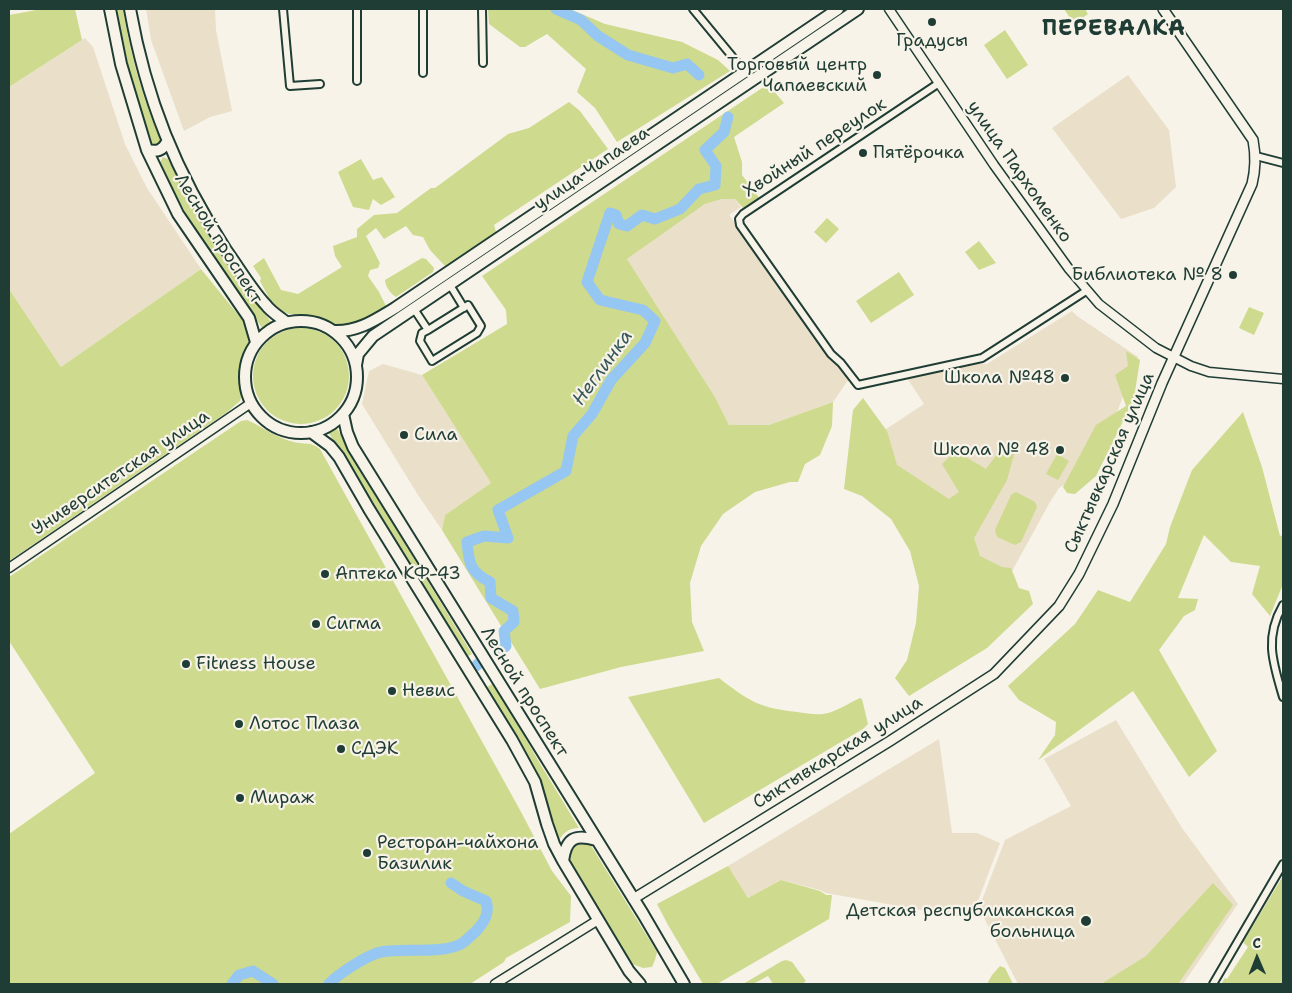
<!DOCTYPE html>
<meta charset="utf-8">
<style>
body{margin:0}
#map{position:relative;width:1292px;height:993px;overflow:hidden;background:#f7f3e8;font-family:"Shantell Sans",sans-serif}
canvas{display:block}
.frame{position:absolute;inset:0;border:10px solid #1f3d34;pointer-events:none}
.north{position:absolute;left:1232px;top:933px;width:50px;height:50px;-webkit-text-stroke:4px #f7f3e8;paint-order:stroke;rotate:359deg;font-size:14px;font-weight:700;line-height:20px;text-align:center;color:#1f3d34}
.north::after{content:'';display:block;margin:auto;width:18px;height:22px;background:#1f3d34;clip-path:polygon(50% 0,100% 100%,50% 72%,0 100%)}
</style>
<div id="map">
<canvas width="1292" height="993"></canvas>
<div class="frame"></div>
<div class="north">С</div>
</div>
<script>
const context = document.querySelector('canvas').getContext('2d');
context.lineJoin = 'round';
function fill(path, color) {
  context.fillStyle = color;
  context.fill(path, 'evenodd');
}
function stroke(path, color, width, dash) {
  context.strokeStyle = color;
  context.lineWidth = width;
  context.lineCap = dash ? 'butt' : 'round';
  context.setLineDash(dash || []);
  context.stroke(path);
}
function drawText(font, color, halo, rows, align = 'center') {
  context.font = font + ' "Shantell Sans",sans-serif';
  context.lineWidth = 4.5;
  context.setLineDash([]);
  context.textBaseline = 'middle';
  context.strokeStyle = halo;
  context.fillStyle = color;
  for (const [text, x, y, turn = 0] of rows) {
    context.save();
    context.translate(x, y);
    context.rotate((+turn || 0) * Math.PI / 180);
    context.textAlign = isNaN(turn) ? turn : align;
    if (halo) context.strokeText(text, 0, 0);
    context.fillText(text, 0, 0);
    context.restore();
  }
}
fill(new Path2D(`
 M146,9H215L216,30L232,111L210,117L184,131L151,40Z
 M85,38L93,47L125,144L147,188L201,269L61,367L9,289V87Z
 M1128,75L1169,130L1176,187L1154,208L1121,219L1052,128Z
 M722,199H735L741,207L729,215L849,379L833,402L769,425H729L715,397L627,259L705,204Z
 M1072,311L1077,316L1138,357L1097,465L1059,488L1050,502L1006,582L971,558L871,439L924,404L907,378L966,364H987Z
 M383,364L422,375L491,483L445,515L442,530L418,495L362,404L369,371Z
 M1116,720L1182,828L1238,904L1183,984H1018L979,908L1005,840L1071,806L1044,759Z
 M939,739L952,833H977L1000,843L971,919L826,893L820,890L781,880L748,898L728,866Z`), '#eadfc9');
fill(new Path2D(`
 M42,9H75L82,40L9,87V15Z
 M117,9H123C130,54 143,101 162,143L159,148L153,146C137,101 124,56 117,9Z
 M488,9H570L605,24L682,42L718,60L730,71L617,142L595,108L577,92L586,69L547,34L525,47H520L489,24Z
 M1064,9H1085L1088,14L1074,24Z
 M1005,30L1028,65L1007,79L984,45Z
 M768,84L784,103L734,137L742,162V175L760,199L745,210L735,199H722L705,204L627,259L715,397L729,425H769L833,402L832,426L820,455L805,464L798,482H790L755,492L723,514L701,546L690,583L692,622L704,651L621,667L540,689L442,530L445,515L491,483L422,375L507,324L506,310L482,276Z
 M569,102L580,111L608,149L494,225L496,232L445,266L430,250L423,237L413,235L406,226L384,239L376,228L366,236L380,263L378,268L370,270L368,276L379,292L386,306C372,315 360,324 344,324L341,327L311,315L289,314L278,309L270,300L260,281L261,278L253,266L264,258L281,290L298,294L342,267L335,256L333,246L357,237V229L374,215L397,213L431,188H435L508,134L529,128Z
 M163,157L168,159L196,214L231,268L271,322L262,328L192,224L175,194L160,162Z
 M361,159L373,180L382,177L395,197L381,205L373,199L369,210L353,207L338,172Z
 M827,218L839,229L826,243L814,232Z
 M979,241L996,263L979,270L965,252Z
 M422,258L426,259L434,268L433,272L396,297C391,294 385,286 385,280Z
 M201,269L244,322L249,337V344L243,358L240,377L243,391L240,401L226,413L9,561V289L61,367Z
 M899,272L914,295L871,323L856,301Z
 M1249,307L1264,313L1254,335L1239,328Z
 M253 376a48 48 0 1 1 96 0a48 48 0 1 1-96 0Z
 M1126,351L1140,360L1134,398L1114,440L1096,476L1075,494L1067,493L1063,487L1096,425L1126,406L1115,375L1128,366Z
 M863,398L887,431L897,465L949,499L959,492L942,464L956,451L986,469L1007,441L1016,447L1007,480L974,538L980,556L1002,567L1011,568L1019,588L1029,591L1033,604L987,648L909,696L895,678L907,660L916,623L919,586L910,551L891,519L862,496L844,489L853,410Z
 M1243,412L1262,467L1280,536L1283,535V584L1270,616L1252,594L1260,566L1231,562L1204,535L1178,598L1198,599L1195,610L1184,616L1159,650L1217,751L1189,777L1133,691L1038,760L1055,735L1056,722L1019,700L1008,686L1075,624L1098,590L1130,602L1166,544L1170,527L1192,470Z
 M247,420C263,427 276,438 294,442C305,445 310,441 320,449L520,810L552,871L571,896L570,922L506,958L504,962L470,984H9V834L95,773L9,641V577L241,421Z
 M335,425L364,476L472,654L464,658L327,430Z
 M1057,454L1069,461L1058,480L1046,474Z
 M1016,492L1035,502L1037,507L1021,542L1015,545L997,537L995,530L1011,495Z
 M719,678C749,701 759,708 797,712C807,713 818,716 828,713C839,710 849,703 860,698L862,699L868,724L863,729L704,823L628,697Z
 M494,683L539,762L579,828C568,828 564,833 558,841C544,786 514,737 487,687Z
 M579,840L590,844L657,952L655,960L652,967L643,968L632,964L566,859V847Z
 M728,866L748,898L781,880L820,891L826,895H832L829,919L717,984H703L668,925L657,904Z
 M1283,876V984H1221L1225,978L1227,979L1248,947L1243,942Z
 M1213,883L1233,905L1178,984H1101L1146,956Z
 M786,960L792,962L806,981L802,984H773L768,976L753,984H743L782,961Z
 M1000,966L1005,968L1013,984H987L992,975Z`), '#ceda8e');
stroke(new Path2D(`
 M556,9L581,20L598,36L628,55L673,68L687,64L699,75
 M498,652L506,646L504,631L514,622L513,611L491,598L490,582C470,572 469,564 467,542L484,536L508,538L498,510L566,471L573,436L592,414L611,380L645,343L655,321L643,310L600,300L587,282L610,213L616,215L619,224L627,226L642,215L655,219L680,209L699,189L715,185L716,166L705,150L724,132L728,117
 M476,666L480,662
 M232,984L239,975L253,971L273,984
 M329,984C338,974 367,955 381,952C402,948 443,954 461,944C467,940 473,934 478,929C485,921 490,912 486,901L463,891L451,883`), '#96c6f2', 11);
const minor = new Path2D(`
 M283,9L290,86L320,84
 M423,9V73
 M482,9L483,63
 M693,9L745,72
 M357,81V9
 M939,83L743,214L739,219L740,225L831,354L841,363L858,385L982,358L1086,291
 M1256,156L1283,163
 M450,285L464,308
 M414,309L428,330L468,305L481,326L477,333L432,361L420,341L422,333L428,330
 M1283,605C1264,638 1273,663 1283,697
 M1213,984L1283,864`);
const tertiary = new Path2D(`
 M889,9L994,165L1069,269L1099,304L1156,348L1191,366L1209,372L1283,379
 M9,568L251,403
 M495,984L598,920`);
const secondary = new Path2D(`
 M633,899L890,741L994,674L1059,606L1079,574L1113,504L1162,383L1252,184C1256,168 1256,156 1253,140L1163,9`);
const primary = new Path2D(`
 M110,9L121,64L147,150L178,214L249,318L256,342
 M130,9C146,99 176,173 226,250C239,268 251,289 266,305C271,312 280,317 286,322
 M147,150C157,152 162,151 167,142
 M245 377a56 56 0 1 1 112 0a56 56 0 1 1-112 0Z
 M334,331C358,332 375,320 395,308L838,9
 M356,365L358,354L373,336L858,9
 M343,414L347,432L353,447L643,914L684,984
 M311,432L330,446L339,457L369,509L512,740L535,782L547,824L554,844L563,861L629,971L640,984
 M563,861C566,838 575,834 596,840`);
stroke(minor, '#1f3d34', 10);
stroke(tertiary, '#1f3d34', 11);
stroke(secondary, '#1f3d34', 12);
stroke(primary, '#1f3d34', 14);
stroke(minor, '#f7f3e8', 6);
stroke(tertiary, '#f7f3e8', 8);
stroke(secondary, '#f7f3e8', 9);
stroke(primary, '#f7f3e8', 10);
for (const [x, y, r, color] of [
 [932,22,5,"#1f3d34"],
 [877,75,5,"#1f3d34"],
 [863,153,5,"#1f3d34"],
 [1233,275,5,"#1f3d34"],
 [1065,378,5,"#1f3d34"],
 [404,435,5,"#1f3d34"],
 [1060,450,5,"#1f3d34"],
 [325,574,5,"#1f3d34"],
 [316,624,5,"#1f3d34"],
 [186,664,5,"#1f3d34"],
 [392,691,5,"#1f3d34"],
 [239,724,5,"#1f3d34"],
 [341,749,5,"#1f3d34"],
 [240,798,5,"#1f3d34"],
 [367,853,5,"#1f3d34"],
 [1086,921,6,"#1f3d34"]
]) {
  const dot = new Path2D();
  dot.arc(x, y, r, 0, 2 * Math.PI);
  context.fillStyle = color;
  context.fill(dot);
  stroke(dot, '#f7f3e8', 2);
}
drawText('18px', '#1f3d34', '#f7f3e8', [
 ["Градусы",932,41,"center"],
 ["Торговый центр",867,65,"right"],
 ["Чапаевский",867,86,"right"],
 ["Пятёрочка",873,153],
 ["Библиотека № 8",1223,275,"right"],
 ["Школа №48",1055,378,"right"],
 ["Сила",414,435],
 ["Школа № 48",1050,450,"right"],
 ["Аптека КФ-43",335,574],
 ["Сигма",326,624],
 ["Fitness House",196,664],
 ["Невис",402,691],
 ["Лотос Плаза",249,724],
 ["СДЭК",351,749],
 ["Мираж",250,798],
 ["Ресторан-чайхона",377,843],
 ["Базилик",377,864],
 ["Детская республиканская",1075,911,"right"],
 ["больница",1075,932,"right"]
], 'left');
drawText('18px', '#1f3d34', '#f7f3e8', [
 ["Хвойный переулок",815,148,-33],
 ["улица Чапаева",592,169,-34],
 ["улица Пархоменко",1019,172,55],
 ["Лесной проспект",218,239,58],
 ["Сыктывкарская улица",1110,463,-66],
 ["Университетская улица",121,473,-34],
 ["Лесной проспект",524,692,58],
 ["Сыктывкарская улица",838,753,-32]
]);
drawText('italic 19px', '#37585a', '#f7f3e8', [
 ["Неглинка",603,368,-54]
]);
context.letterSpacing = '1px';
drawText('bold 22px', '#1f3d34', '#f7f3e8', [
 ["ПЕРЕВАЛКА",1114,29]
]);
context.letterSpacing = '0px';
</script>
